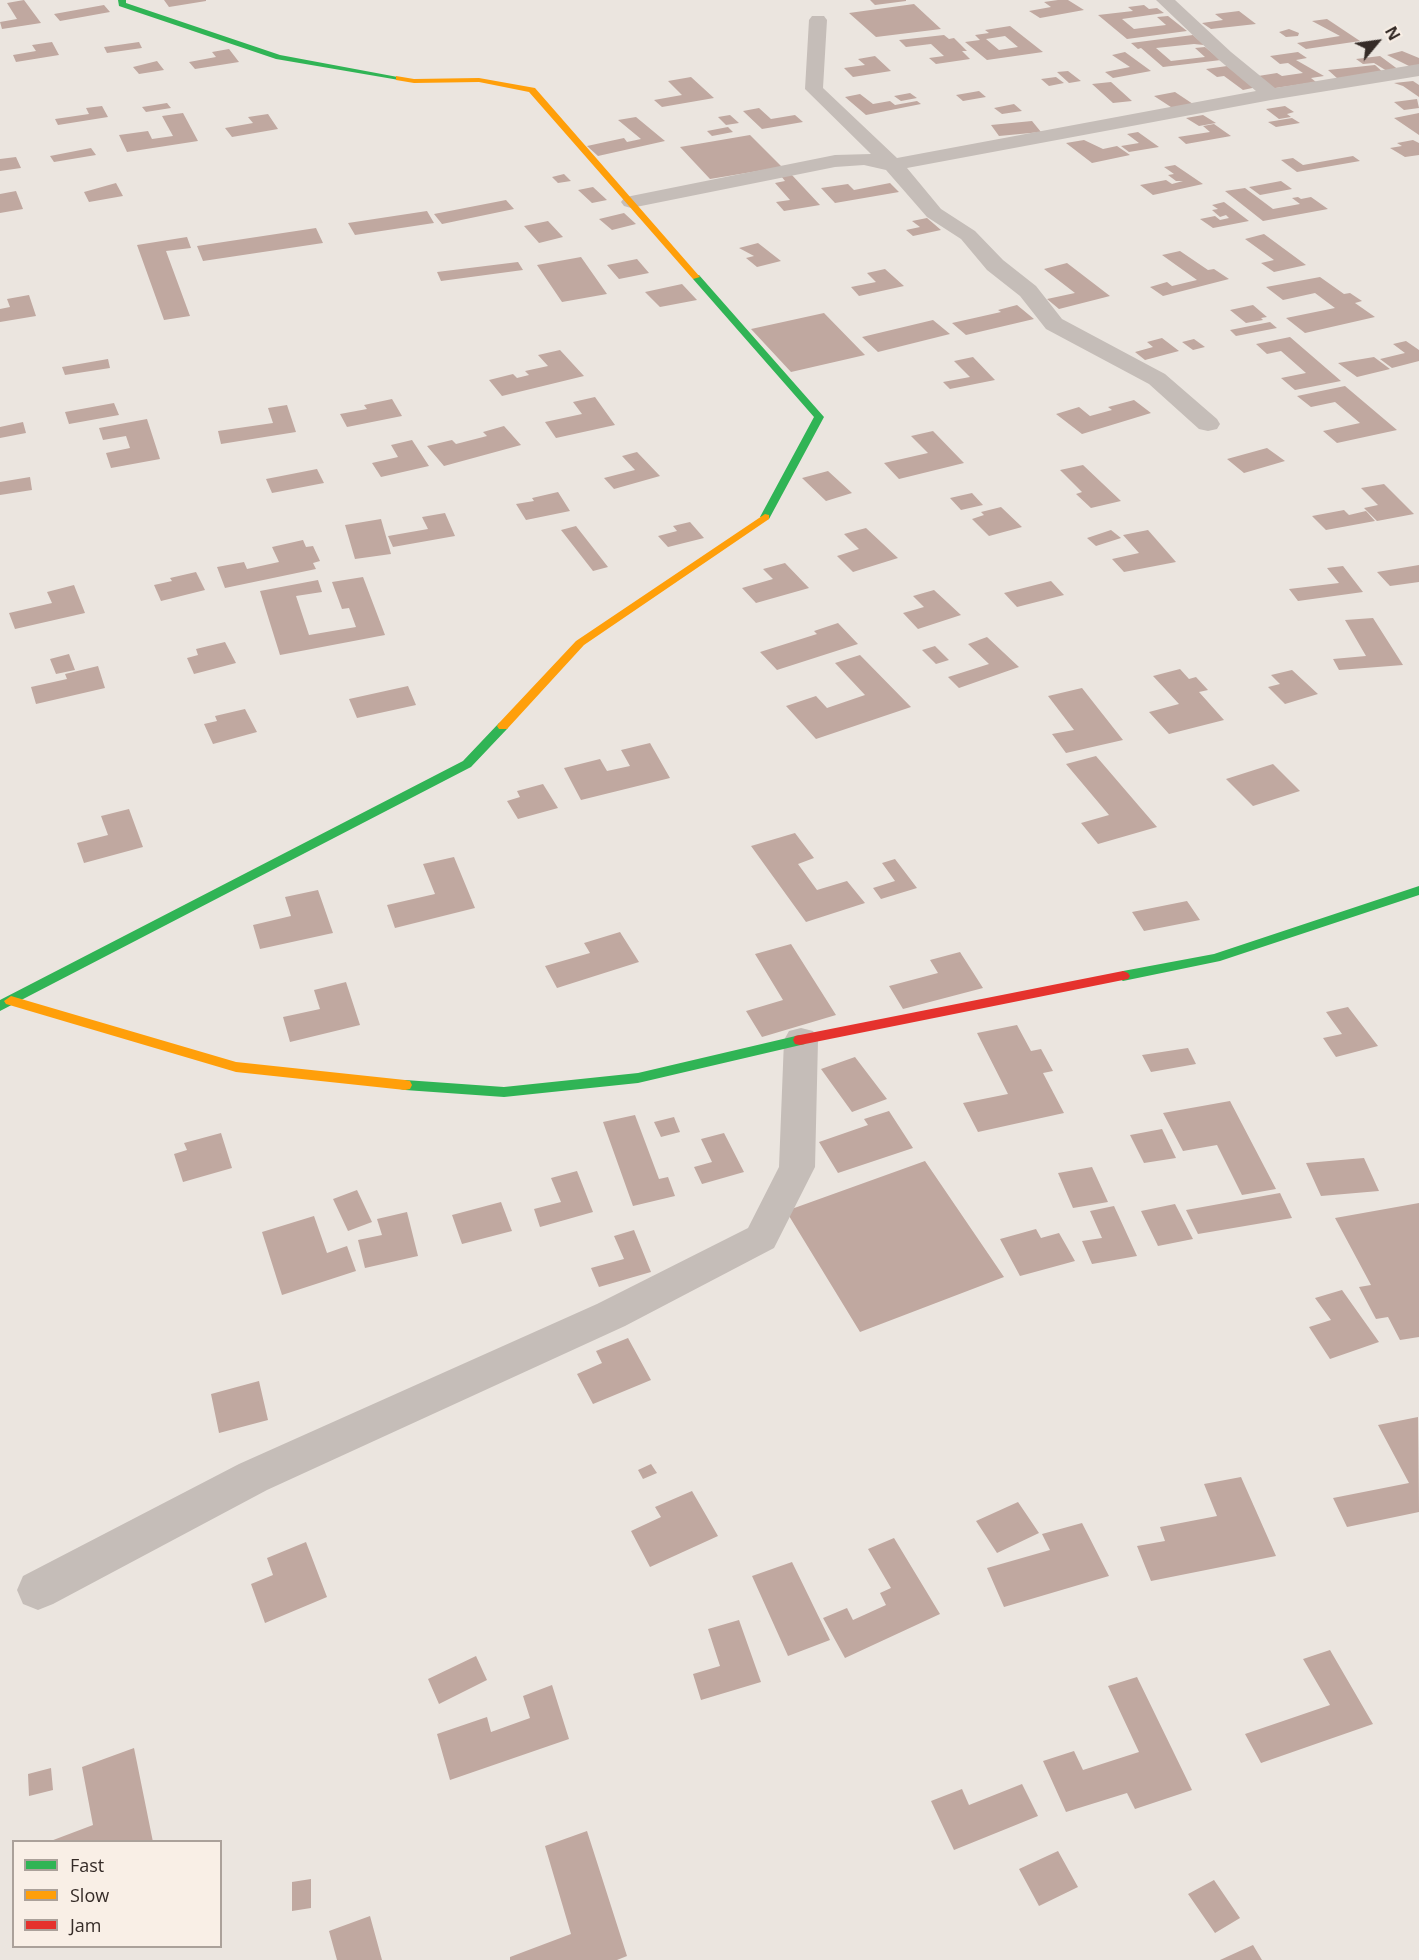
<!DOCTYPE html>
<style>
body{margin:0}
#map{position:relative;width:1419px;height:1960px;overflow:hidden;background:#ebe5df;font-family:"Open Sans",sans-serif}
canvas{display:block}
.legend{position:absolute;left:12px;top:1840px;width:210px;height:108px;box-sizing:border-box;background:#f9efe6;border:2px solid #aba19a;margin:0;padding:8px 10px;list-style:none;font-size:18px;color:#352b27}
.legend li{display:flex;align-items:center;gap:12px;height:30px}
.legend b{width:30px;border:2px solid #aba19a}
.north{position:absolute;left:1347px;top:12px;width:60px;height:60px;-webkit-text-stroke:4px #f9efe6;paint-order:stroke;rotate:61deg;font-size:16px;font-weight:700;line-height:24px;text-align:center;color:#352b27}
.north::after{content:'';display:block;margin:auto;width:21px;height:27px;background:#352b27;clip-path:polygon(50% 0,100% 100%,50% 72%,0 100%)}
</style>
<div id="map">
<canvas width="1419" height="1960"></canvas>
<ul class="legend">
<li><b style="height:8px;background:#30b455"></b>Fast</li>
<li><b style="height:8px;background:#ff9f0a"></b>Slow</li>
<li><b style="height:8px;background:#e5322d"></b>Jam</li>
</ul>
<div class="north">N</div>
</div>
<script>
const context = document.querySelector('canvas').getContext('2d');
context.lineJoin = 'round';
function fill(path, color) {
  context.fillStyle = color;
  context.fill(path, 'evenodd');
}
fill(new Path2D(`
 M24,0L41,23L2,29L0,22L17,19L7,3Z
 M164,0H206V1L169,7Z
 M870,0H906V1L875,5Z
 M1058,0H1068L1084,10L1040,18L1029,11L1051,7L1044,2Z
 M914,4L941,29L876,37L849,13Z
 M104,5L110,12L60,21L54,14Z
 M1144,5L1149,9L1157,8L1164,13L1122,19L1134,29L1166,25L1157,17L1168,16L1187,31L1127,39L1098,15L1133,11L1128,7Z
 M1239,11L1256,24L1211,29L1202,23L1223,20L1215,14Z
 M1327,19L1360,41L1306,49L1297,43L1340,36L1312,21Z
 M1010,26L1043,52L987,60L965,42L980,40L975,35L989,33L985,30ZM1005,36L1018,47L999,50L986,39Z
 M1289,29L1299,33L1298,36L1286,37L1279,32Z
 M944,35L949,39L954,38L967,51H962L970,59L936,64L929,58L944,56L931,44L906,47L899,40Z
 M1193,35L1204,45L1194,44L1156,48L1171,61L1205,57L1195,48L1205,47L1221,60L1163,67L1141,48L1138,49L1131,43Z
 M52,42L59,55L16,62L13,55L36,51L32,45Z
 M139,42L142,48L107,53L104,47Z
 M229,49L239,62L195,69L189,62L216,57L212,52Z
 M1402,51L1419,58V67L1413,68L1387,55Z
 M1125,52L1151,71L1113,78L1105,72L1130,67L1112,55Z
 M1298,52L1307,58L1296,60L1324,76L1311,78L1316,82L1269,89L1252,77L1277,73L1282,76L1303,73L1288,63L1280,64L1270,56Z
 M875,56L891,71L853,77L844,68L865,65L858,59Z
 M1380,56L1399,70L1387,71L1374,63L1363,64L1356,59Z
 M157,61L164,70L139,74L133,67Z
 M1375,65L1385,74L1338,79L1328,70Z
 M1227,66L1257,87L1243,90L1224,76L1217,77L1206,69Z
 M1068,71L1081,81L1069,83L1057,72Z
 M691,77L714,98L662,107L654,100L682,95L668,81Z
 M1056,77L1064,83L1049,86L1041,79Z
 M1413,81L1419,85V97L1403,86L1394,83Z
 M1111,82L1132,101L1113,103L1092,84Z
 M979,91L986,97L963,101L956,95Z
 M1175,92L1196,106L1174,109L1154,96Z
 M910,93L917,98L901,101L894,96Z
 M860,94L873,104L890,101L895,105L917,101L921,104L866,115L845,97Z
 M1417,99L1419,108L1404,110L1394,102Z
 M167,103L171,108L146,112L142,107Z
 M1014,104L1022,111L1002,114L994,108Z
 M102,106L108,117L58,125L55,119L89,114L86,108Z
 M1285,106L1294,112L1287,114L1291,117L1279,119L1266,109Z
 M759,108L771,119L795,115L803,122L762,129L743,111Z
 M183,113L198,141L127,152L119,135L148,131L152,139L173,136L162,116Z
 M1419,113V135L1394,118Z
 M268,114L278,129L232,137L225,128L253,123L248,117Z
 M730,115L739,123L726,125L718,117Z
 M1203,115L1216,123L1199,126L1186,118Z
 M636,117L665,141L598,156L587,146L624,138L627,142L641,139L618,120Z
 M1292,118L1300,123L1276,127L1268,122Z
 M1032,121L1041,132L999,136L991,125Z
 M1214,124L1231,136L1186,144L1178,137L1210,132L1203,126Z
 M728,127L733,132L712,136L707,131Z
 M1138,132L1159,147L1129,152L1121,146L1139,143L1127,134Z
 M750,135L782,167L710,179L680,147Z
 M1084,140L1103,149L1117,146L1130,155L1092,163L1066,143Z
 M1413,140L1419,143V155L1405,157L1390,148L1402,146L1397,143Z
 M91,148L96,155L54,162L50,156Z
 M1353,156L1360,161L1297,172L1281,160L1293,158L1303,165Z
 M16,157L21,168L0,171V159Z
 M1175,165L1203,184L1153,195L1140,185L1166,180L1172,184L1183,181H1176L1168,175L1174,174L1164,167Z
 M564,174L571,181L558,183L552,177Z
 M791,174L820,205L784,211L776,202L790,200L775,183L785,181L781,176Z
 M1281,181L1292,189L1260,195L1249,187Z
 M116,183L123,196L89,202L84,192Z
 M890,183L899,192L835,203L821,188L848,184L854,190Z
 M593,187L607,200L592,203L578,190Z
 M1245,188L1273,209L1300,204L1292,198L1298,197L1301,199L1311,197L1328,209L1263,221L1225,191Z
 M16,191L23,209L0,213V194Z
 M506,200L514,209L442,224L434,214Z
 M1224,202L1249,221L1213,228L1200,219L1215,216L1220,220L1229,218L1226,215L1220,217L1212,210L1218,209L1212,205Z
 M427,211L434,223L355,235L348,223Z
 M624,213L636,224L612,230L599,219Z
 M927,218L941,230L913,236L906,230L920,227L912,221Z
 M548,221L563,237L539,243L524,226Z
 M316,228L323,243L203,261L197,246Z
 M1264,234L1306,265L1274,272L1261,263L1274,260L1245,239Z
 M187,237L191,248L166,251L190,316L164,320L137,245Z
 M758,243L781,261L757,267L746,258L754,256L739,248Z
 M1180,251L1208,270L1214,269L1229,279L1163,296L1150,287L1167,282L1172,286L1197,280L1162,255Z
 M581,257L607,294L562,302L537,265Z
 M637,259L649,273L619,279L607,265Z
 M518,262L523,270L441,281L437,272Z
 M1067,263L1110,296L1059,309L1047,299L1075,293L1044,269Z
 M885,269L904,286L859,296L851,287L876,282L867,273Z
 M1320,277L1344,294L1350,293L1362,301L1355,303L1375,317L1305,333L1286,318L1335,308L1315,293L1283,300L1266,287Z
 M682,284L697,300L660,307L645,292Z
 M29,295L36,316L0,322V309L10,307L7,299Z
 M1017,305L1034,319L966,335L952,323L1001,312L998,310Z
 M1253,305L1267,317L1261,318L1263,320L1246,323L1230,310Z
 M824,313L865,355L791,372L751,329Z
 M933,320L950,334L878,352L862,337Z
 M1270,322L1277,328L1236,336L1230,330Z
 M1290,337L1341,381L1295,390L1281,378L1306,373L1281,351L1267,354L1256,344Z
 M1162,338L1179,351L1145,360L1135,352L1153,347L1147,342Z
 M1194,339L1205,347L1193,350L1182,342Z
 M1406,341L1419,350V361L1392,368L1380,359L1405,353L1393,344Z
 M560,350L584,376L502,396L489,380L513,374L517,378L529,375L525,371L548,366L538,355Z
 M973,357L995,380L950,389L943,382L970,377L954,361Z
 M1374,357L1390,369L1357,377L1338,363Z
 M108,359L110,368L65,375L62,367Z
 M1345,386L1397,430L1337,443L1323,431L1360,423L1335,402L1311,407L1297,396Z
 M595,397L615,425L556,438L545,422L582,414L573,402Z
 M392,399L402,416L347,427L340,414L367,409L364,405Z
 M1134,400L1151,413L1082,434L1056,414L1079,407L1090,416L1112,410L1108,407Z
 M114,403L119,415L69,424L65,412Z
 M287,405L296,432L221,444L218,431L273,423L268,408Z
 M147,419L160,459L111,468L106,453L130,448L126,436L103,440L99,428Z
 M23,422L26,433L0,438V427Z
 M504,426L521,445L444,466L427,446L452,440L456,444L487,436L483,432Z
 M933,431L964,463L899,479L884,463L928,453L911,436Z
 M412,440L429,466L381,477L372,463L398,457L391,445Z
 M1267,448L1285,461L1244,473L1227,459Z
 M637,452L660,476L614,489L604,478L635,470L622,456Z
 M1083,465L1121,501L1091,508L1076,494L1082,492L1060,470Z
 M317,469L324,483L272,493L266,479Z
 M828,471L852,493L826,501L802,478Z
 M30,477L32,490L0,495V482Z
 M1384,484L1414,514L1377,521L1364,508L1378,505L1361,488Z
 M558,492L570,511L526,520L516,504L534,501L532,498Z
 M972,493L983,505L961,510L950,498Z
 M1001,507L1022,527L989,536L972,519L984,515L981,512Z
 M1344,510L1349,515L1366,511L1375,521L1326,530L1312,516Z
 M445,513L455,536L393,547L388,536L428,529L422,517Z
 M381,519L391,554L355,559L345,525Z
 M690,522L704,538L668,547L658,536L677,531L673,526Z
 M576,526L608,567L593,571L561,530Z
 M866,528L898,558L853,572L837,556L859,549L844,534Z
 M1111,530L1121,538L1096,546L1087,538Z
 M1148,530L1176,562L1124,572L1112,559L1139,553L1123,535Z
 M303,540L306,547L313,546L320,561L313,563L316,569L225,588L217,567L244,562L247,569L279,562L272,547Z
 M785,563L809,588L756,603L742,588L773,579L763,569Z
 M1419,565V582L1390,586L1377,572Z
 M1343,566L1363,592L1298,601L1289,589L1339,583L1327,568Z
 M196,572L205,590L161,601L154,585L172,581L170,578Z
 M363,577L385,635L280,655L260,591L318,580L322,592L296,596L309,635L356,627L349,608L342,609L332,582Z
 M1051,581L1064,595L1017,607L1004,593Z
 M74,585L85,613L15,629L9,613L52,603L47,592Z
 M934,590L961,615L918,629L903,613L924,607L913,596Z
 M1373,618L1403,665L1339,670L1333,659L1366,656L1345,620Z
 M838,623L858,644L777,670L760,652L817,634L814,631Z
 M987,637L1019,667L959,688L948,677L989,664L968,644Z
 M225,642L236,663L194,674L187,658L198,655L196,649Z
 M935,646L949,660L936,664L922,650Z
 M69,654L75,670L56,674L50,659Z
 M860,655L911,707L816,739L786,706L816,696L827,708L865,695L835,663Z
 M98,666L105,688L36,704L31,687L67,679L65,674Z
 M1180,669L1189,679L1196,677L1208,690L1199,692L1224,720L1169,734L1149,712L1179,704L1153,676Z
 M1292,670L1318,694L1285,704L1268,687L1280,684L1271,675Z
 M408,686L416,705L357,718L349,699Z
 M1082,688L1123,740L1066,753L1052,734L1074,730L1048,696Z
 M245,709L257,732L213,744L204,724L217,721L215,716Z
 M650,743L670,778L581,800L564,768L600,759L607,771L630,766L621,750Z
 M1096,756L1157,827L1098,844L1081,823L1109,815L1066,764Z
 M1273,764L1300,791L1253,806L1226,779Z
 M543,784L558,808L518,819L507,801L520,797L517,791Z
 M129,809L143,847L84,863L77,843L108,835L101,816Z
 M795,833L814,858L798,864L817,890L847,881L865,903L806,922L751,846Z
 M454,857L475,908L395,928L387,905L435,894L423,864Z
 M895,859L917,888L881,899L873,888L895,881L882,863Z
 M318,890L333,933L260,949L253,925L291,916L285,897Z
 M1187,901L1200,920L1144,931L1132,912Z
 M620,932L639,962L557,988L545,966L590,953L584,943Z
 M791,944L836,1015L762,1037L746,1011L783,1000L755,954Z
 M960,952L983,988L903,1009L889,986L938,973L930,960Z
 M346,982L360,1025L290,1042L283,1017L320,1009L314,990Z
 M1348,1007L1378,1046L1336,1057L1323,1038L1342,1034L1326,1012Z
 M1017,1025L1031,1051L1041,1049L1053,1071L1043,1073L1064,1113L978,1132L963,1103L1008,1094L977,1033Z
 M1188,1048L1196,1064L1151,1072L1142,1055Z
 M855,1057L887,1099L852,1112L821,1069Z
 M1230,1101L1276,1189L1242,1195L1217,1145L1183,1151L1163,1113Z
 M889,1111L913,1148L838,1173L819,1142L868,1125L864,1119Z
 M635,1115L659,1179L668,1177L675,1196L633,1206L603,1122Z
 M674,1117L680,1132L661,1137L654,1122Z
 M1162,1129L1176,1158L1144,1163L1130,1135Z
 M221,1133L232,1168L183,1182L174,1154L187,1150L184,1143Z
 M724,1133L744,1172L702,1184L694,1167L712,1162L701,1139Z
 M1364,1158L1379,1191L1321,1196L1306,1163Z
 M925,1161L1004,1277L860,1332L786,1211Z
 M1092,1167L1108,1202L1073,1208L1058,1173Z
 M577,1171L593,1212L540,1227L534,1209L561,1202L551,1178Z
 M357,1190L372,1222L348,1231L333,1199Z
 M1280,1193L1292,1218L1198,1234L1186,1210Z
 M501,1202L512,1231L462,1244L452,1215Z
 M1419,1203V1337L1400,1340L1388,1317L1376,1319L1359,1287L1371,1285L1335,1218Z
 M1175,1204L1193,1239L1158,1246L1141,1211Z
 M1114,1206L1137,1256L1092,1264L1082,1241L1102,1238L1090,1211Z
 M407,1212L418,1256L365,1268L358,1240L382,1235L377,1219Z
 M314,1216L327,1253L347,1246L356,1271L282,1295L262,1232Z
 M1036,1229L1041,1238L1059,1233L1075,1261L1020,1276L1000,1239Z
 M634,1230L651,1272L599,1287L591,1268L624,1259L614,1236Z
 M1342,1290L1379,1342L1330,1359L1309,1327L1331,1320L1315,1298Z
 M628,1338L651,1380L593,1404L577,1374L602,1363L596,1351Z
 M259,1381L268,1420L219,1433L211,1394Z
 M1418,1417L1419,1512L1347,1527L1333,1498L1409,1483L1378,1425Z
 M651,1464L657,1473L643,1479L638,1470Z
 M1241,1477L1276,1556L1151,1581L1137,1546L1165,1541L1160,1527L1217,1516L1204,1484Z
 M692,1491L718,1536L650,1567L631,1531L661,1517L655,1507Z
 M1018,1502L1039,1533L997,1553L976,1521Z
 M1082,1523L1109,1576L1004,1607L987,1568L1050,1550L1042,1534Z
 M894,1538L940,1614L845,1658L823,1618L847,1608L853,1620L886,1605L880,1593L891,1588L868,1549Z
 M306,1542L327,1597L265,1623L251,1584L273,1575L267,1558Z
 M792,1562L830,1640L788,1656L752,1576Z
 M739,1620L761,1682L701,1700L693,1674L720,1666L708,1629Z
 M1330,1650L1373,1724L1261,1763L1245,1734L1330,1705L1303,1659Z
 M476,1656L487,1680L439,1704L428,1679Z
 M1137,1677L1192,1790L1135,1809L1127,1793L1066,1812L1043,1761L1074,1751L1083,1770L1139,1752L1108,1686Z
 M552,1685L569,1739L450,1780L437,1734L487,1717L491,1732L530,1718L523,1696Z
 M134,1748L153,1842H48L93,1825L82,1767Z
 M51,1768L53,1790L29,1796L28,1774Z
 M1022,1784L1038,1816L954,1850L931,1801L962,1789L969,1805Z
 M587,1831L627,1956L617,1960H510V1957L571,1934L545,1846Z
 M1058,1851L1078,1887L1039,1906L1019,1869Z
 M311,1879V1908L292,1911V1882Z
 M1214,1880L1240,1918L1215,1933L1188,1894Z
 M370,1916L382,1960H337L329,1931Z
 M1253,1945L1262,1960H1220Z`), '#c0a8a0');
fill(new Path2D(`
 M1156,0H1175L1231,52L1275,88L1419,64V76L1271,100L907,168L941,209L975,231L1003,260L1036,286L1062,319L1165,374L1217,419L1220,424L1217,429L1208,431L1199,429L1149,384L1046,329L1020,296L987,270L961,239L927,217L886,170L864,165L835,167L631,208L624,206L621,202L624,198L631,196L835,155L871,154L805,89L809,20L812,16H824L827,20L823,88L897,158L1256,91L1219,60Z
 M801,1028L813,1031L818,1040L815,1167L774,1248L625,1326L267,1490L53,1604L38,1610L23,1604L17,1590L23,1576L239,1464L597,1304L748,1228L779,1167L784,1040L789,1031Z`), '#c5bdb8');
fill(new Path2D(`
 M118,0H126V3L280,55L403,78L399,80L276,59L119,6Z
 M693,275H699L824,417L769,519L765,520L760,517L814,417L693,279Z
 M503,722L507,723L509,726L507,729L471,767L0,1011V1000L463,761L499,723Z
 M1419,886V895L1220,961L1123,981L1116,976L1123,971L1214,954Z
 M800,1035L805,1036L807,1040L805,1044L638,1083L504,1097L405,1090L400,1089L398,1085L400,1081L405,1080L504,1087L638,1073Z`), '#30b455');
fill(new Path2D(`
 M396,76L414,79L479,78L535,88L700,277L693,279L529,92L479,82L414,83L396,80Z
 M765,514L769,515V519L584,645L507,729H499L497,726L499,723L576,641Z
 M11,996L236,1062L405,1080L410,1081L412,1085L410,1089L405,1090L236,1072L6,1004L4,1001Z`), '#ff9f0a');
fill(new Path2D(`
 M1123,971L1128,973L1130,976L1128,979L800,1045L795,1044L793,1040L795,1036L800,1035Z`), '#e5322d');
</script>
